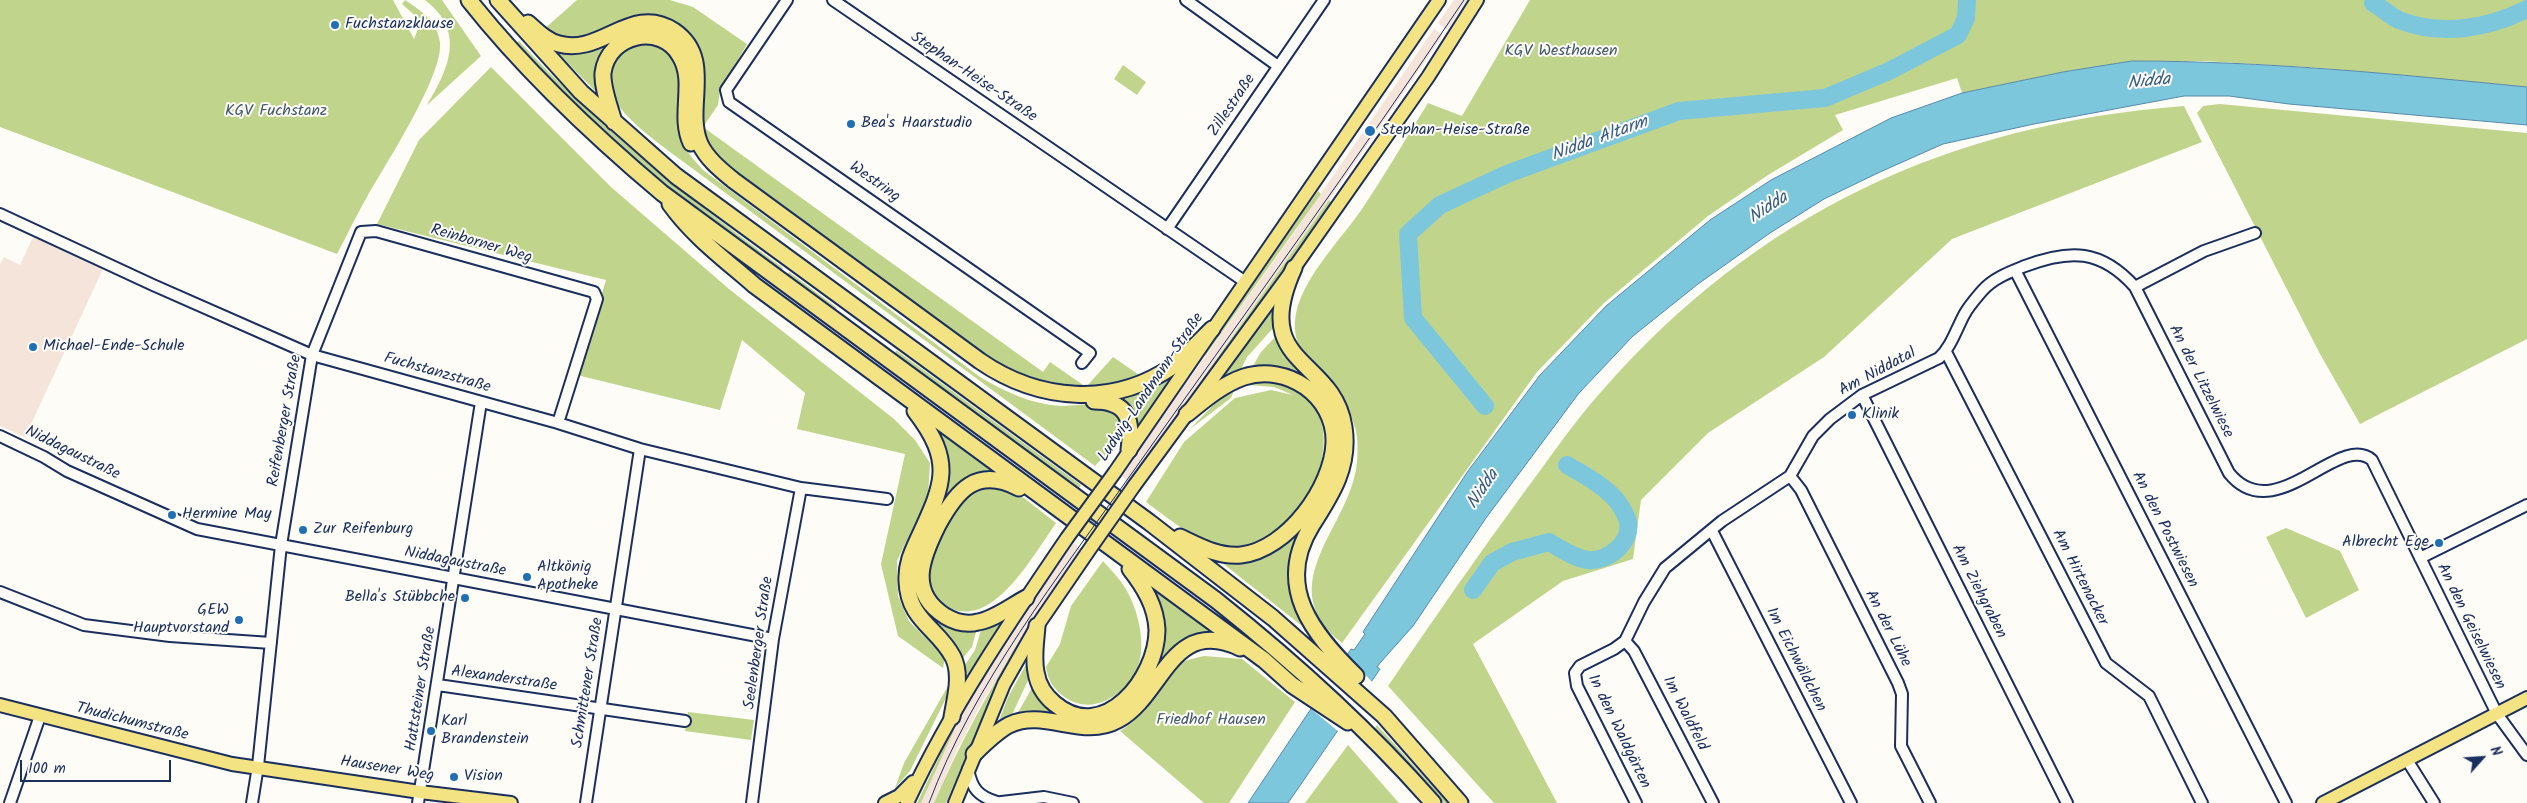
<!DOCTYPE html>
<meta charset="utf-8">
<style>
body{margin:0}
#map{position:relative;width:2527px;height:803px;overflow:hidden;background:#fdfcf7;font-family:Kalam,sans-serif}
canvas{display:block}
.north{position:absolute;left:2457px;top:733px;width:50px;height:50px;-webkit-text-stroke:4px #fdfcf7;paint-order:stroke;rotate:64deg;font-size:14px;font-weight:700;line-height:20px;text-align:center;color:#1b2f5e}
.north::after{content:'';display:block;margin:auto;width:18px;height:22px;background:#1b2f5e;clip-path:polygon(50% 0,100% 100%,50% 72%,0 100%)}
.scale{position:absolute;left:20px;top:760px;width:151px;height:22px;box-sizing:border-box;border:2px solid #1b2f5e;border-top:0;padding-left:6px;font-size:15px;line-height:18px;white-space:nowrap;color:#1b2f5e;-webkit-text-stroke:4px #fdfcf7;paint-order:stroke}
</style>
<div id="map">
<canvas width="2527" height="803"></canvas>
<div class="north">N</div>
<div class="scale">100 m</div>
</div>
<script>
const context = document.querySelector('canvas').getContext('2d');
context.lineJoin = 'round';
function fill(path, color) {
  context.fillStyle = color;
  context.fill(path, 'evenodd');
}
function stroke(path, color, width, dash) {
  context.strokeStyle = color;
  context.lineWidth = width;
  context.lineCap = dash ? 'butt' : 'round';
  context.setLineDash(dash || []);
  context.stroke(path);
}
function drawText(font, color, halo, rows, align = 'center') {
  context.font = font + ' Kalam,sans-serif';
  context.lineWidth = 4;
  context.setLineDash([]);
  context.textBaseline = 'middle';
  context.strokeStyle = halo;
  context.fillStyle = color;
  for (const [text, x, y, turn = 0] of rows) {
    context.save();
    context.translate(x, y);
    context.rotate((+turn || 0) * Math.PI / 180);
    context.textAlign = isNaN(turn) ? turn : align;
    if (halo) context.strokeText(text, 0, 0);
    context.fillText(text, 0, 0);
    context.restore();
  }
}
fill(new Path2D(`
 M1454,0H1467L1447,30L1438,23Z
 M1434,29L1443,35L1339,186L1129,482L1120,475L1289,240Z
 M33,237L103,269L25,437L0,426V265L4,257L20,265Z
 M1072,542L1082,549L1021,639L982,702L957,750L934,803H921L954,731L952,730L966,703L1025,609Z`), '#f5e4da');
fill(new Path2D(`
 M0,0H393L414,39L421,21L402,4L405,0C421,10 438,23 440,43C443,76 385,165 367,197C356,216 347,235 337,254L0,127Z
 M425,0H442L481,56L427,105C449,69 466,31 425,0Z
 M577,0H670L693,7L747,44L720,91L718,105L703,127L1043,372L1050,362L1086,387L1113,357L1142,377L1120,385L1076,392L1003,373L737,180C729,172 713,161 708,150C690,111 722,71 689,33C682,24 669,17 657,15C609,6 591,60 543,30Z
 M1530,0H2527V87L2321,68L2204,61H2132L2063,72L1962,93L1957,78L1835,115L1843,130L1768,175L1708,216L1604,303L1537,372L1342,643C1268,584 1353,525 1357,461C1358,452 1358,437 1355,427C1345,388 1291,365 1295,321C1298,282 1340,241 1362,209C1385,175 1406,138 1428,103L1462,116Z
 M519,41C601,130 686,196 783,268L781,271C688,202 591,133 516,43Z
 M633,42L662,45C667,51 674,57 677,63C686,83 671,120 684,145C688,154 696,162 703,170L980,377C1004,391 1030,404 1060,406C1072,406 1096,402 1106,406C1121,410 1122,426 1121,438L1095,466L685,163C664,147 613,113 609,86C607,78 611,67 611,59Z
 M605,43L607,48L598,88L595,91L559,54L562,51Z
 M1123,65L1146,82L1137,95L1114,79Z
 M491,67L611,187L729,289L894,419L915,440L930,463L928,496L897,561L898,596L909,621L945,658L943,668L898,636L881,564L905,454L797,429L805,393L742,340L720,410L577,375L606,280L377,224L419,140Z
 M2220,104L2527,133V339L2360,424L2320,354L2197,113L2203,106Z
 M2184,106L2202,142L1952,239L1824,357L1708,433L1641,500L1633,559L1563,581L1473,644L1557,803H1494L1388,686C1433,620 1478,555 1525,491C1550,458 1573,423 1601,392C1757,213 1949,124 2184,106Z
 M1318,191L1321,194L1205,356L1203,354Z
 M1329,200L1332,203L1322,221L1162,436Z
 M789,272L836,307L837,310L787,275Z
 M1275,301V326L1247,357L1239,373L1214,384Z
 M1279,333C1290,377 1344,390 1342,442C1338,526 1257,534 1311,633L1216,558C1230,559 1244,561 1257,557C1348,525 1378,354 1250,371L1261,352Z
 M896,350L1081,485L1079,488L895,354Z
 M1173,371L1175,375L1134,433L1114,400L1140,390Z
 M1262,381C1379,385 1310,564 1221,546C1193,540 1168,518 1146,502L1184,442L1235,398L1271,390L1293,395L1274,387L1248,385Z
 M1236,386L1231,398L1190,429L1222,396Z
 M938,432L996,474L951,495L920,593L977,628L972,647L963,658L931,621L914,591L935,515Z
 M997,487L1024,498L1056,523C1037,550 1017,586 989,604C959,623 930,604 929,571C928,552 953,506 968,494C977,488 987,487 997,487Z
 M2286,528L2340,551L2359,590L2306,618L2266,537Z
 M1103,561C1111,570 1121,580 1127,591C1137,609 1143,633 1141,654C1137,687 1097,719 1066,698C1054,690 1048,681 1046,667L1060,644L1071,606Z
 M1147,585L1218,636C1161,633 1160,686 1123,712C1086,738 1055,708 1015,718L1034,684C1075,781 1204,673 1147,585Z
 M1001,620V624L965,681V665L975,650L982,627Z
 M1021,638L978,728L946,803H934C959,745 988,692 1021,638Z
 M1204,656L1242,659L1295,702L1229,803H1204L1120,731C1146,716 1157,685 1177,665C1183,660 1196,658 1204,656Z
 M1028,661L1031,674L1009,721L997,726L1008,697Z
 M952,679L946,698L910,771L895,788L904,763Z
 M688,712L754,720L751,740L685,731Z
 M1377,725L1448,803H1444L1375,728Z
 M952,730L954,731L921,803H917Z
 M1348,745L1399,803H1305Z`), '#c0d58b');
const water = new Path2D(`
 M2132,61C2264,61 2395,74 2527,87V125L2289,104L2229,96H2184L2034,124L1943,144L1880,172L1824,199L1770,233L1698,284L1633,336L1579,393L1486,518L1413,626L1380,663L1377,667L1380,669L1288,803H1248L1351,649L1354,650L1365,634L1363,632L1468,471L1540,375L1606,306L1710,220L1771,180L1891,118L1962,93L2063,72Z`);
fill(water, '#7dc7dd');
stroke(water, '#568aaa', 1);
fill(new Path2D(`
 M1345,653L1373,683L1339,732L1310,708Z`), '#fdfcf7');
stroke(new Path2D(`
 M2373,3C2382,8 2390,16 2399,20C2441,37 2489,28 2527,9
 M1485,406L1413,318L1408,234L1440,205L1507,174L1679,111L1825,98L1889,71L1958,35L1966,18L1967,0
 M1473,590L1492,563L1512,552L1549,542C1561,549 1574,558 1588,560C1607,562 1632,543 1628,522C1627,517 1621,506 1617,501C1605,486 1584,475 1567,465`), '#7dc7dd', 18);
const minor = new Path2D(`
 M787,0L726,90L729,102L1090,353L1082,363
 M833,0L1244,281
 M1186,0L1278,66
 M0,214L153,285L312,355L558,423L640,449L801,488L887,499
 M1167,229L1324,0
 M2255,233L2204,251L2135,287L2229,473C2275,530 2339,431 2372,460L2497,714L2527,755
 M2015,270L2286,803
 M1946,352L2106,663L2149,696L2202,803
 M1862,395L2067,803
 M0,436L44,457L67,471L197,529L773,639
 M1790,476L1801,490L1898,683L1902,694L1901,746L1930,803
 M1712,531L1851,803
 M2420,558L2527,505
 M0,592L84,625L170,636L271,643
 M1625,641L1634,651L1713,803
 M438,685L685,721
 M2407,760L2434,803
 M968,769C972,789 978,796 997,802
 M10,803L40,716
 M252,803L258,766L281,545L312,355L361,232L376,231L594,292L597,299L558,423
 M418,803L481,402
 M586,803L640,449
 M752,803L773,639L801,488
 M993,803L1044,797L1073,803
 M1636,803L1577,686L1575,673L1580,666L1614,649L1625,641L1644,602L1665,568L1722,521L1790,476L1813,436L1830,419L1862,395L1939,358C1951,347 1956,330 1964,315C1968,307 1976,298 1982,291C1993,278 2010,272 2025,266C2070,249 2101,249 2135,287`);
const major = new Path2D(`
 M1115,472L1439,0
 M1134,486L1294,268L1428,77L1477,0
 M0,705L232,764L420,792L511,803
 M885,803L899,796L913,782
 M907,803C950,710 1009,623 1067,538
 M955,803L1004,684L1037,626L1087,553
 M2323,803L2527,698`);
const highway = new Path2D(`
 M469,0C526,72 592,134 662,193L1216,600C1294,662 1367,728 1433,803
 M498,0L581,92L676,176L1149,522L1273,618L1384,716L1460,803
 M528,23C538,32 547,41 559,44C601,56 632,3 674,31C715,59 684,107 700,144C707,159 721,170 733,180L980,361C1038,401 1113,408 1173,366C1187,355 1199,342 1212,329
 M614,122C610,107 602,88 603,73C608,34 661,22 680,56C696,82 678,115 691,143
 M670,204C694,237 723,258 754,285L1264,660L1292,685L1348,722
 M1294,268C1249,367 1333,356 1344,427C1350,466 1332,494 1312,525C1274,586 1312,633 1356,676
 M1094,401C1128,401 1133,420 1129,450
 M915,411C954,462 944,483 919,537C912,552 906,564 907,581C908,620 938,628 953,657C962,675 955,699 952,717
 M1019,488C977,466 957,490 938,525C922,557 907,592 945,616C955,622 967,625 978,622C995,619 1011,606 1026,598
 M1180,537C1199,546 1218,557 1241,555C1287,550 1333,487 1334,442C1335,396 1287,363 1244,377C1223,384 1204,400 1187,414
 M1037,626C1036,641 1033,657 1036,672C1038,685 1045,696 1055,704C1104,745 1157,678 1157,630C1156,606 1144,587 1130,569
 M974,754C985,743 996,732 1009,725C1045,708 1082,740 1118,720C1163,696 1171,615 1240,648`);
stroke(minor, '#1b2f5e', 14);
stroke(major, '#1b2f5e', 16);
stroke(highway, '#1b2f5e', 19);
stroke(minor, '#fdfcf7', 10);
stroke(major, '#f4e382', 12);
stroke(highway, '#f4e382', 15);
stroke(new Path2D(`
 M929,803C973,685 1059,576 1132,473C1243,316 1357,160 1464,0`), '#1b2f5e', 1);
const majorBridge = new Path2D(`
 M1067,538L1115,472
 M1087,553L1134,486`);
stroke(majorBridge, '#1b2f5e', 16, []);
stroke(majorBridge, '#f4e382', 12);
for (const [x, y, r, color] of [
 [335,25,5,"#1f6fb2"],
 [851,124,5,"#1f6fb2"],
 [1370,131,6,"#1f6fb2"],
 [33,347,5,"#1f6fb2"],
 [1852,415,5,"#1f6fb2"],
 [172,515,5,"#1f6fb2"],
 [303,530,5,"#1f6fb2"],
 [2439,543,5,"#1f6fb2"],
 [527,577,5,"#1f6fb2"],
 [465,598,5,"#1f6fb2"],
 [239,620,5,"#1f6fb2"],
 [431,731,5,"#1f6fb2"],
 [454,777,5,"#1f6fb2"]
]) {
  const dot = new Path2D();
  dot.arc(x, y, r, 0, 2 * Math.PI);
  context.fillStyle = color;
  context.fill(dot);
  stroke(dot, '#fdfcf7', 2);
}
drawText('16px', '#1b2f5e', '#fdfcf7', [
 ["Fuchstanzklause",345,25],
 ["Bea's Haarstudio",861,124],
 ["Stephan-Heise-Straße",1381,131],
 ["Michael-Ende-Schule",43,347],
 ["Klinik",1862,415],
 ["Hermine May",182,515],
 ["Zur Reifenburg",313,530],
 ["Albrecht Ege",2429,543,"right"],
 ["Altkönig",537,568],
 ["Apotheke",537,586],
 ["Bella's Stübbche",455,598,"right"],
 ["GEW",229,611,"right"],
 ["Hauptvorstand",229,629,"right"],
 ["Karl",441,722],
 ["Brandenstein",441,740],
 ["Vision",464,777]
], 'left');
drawText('16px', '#445869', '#fdfcf7', [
 ["KGV Westhausen",1561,52],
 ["KGV Fuchstanz",276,112],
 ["Friedhof Hausen",1211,721]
]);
drawText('16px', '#1b2f5e', '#fdfcf7', [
 ["Stephan-Heise-Straße",973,78,34],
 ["Zillestraße",1233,106,-56],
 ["Westring",874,183,35],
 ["Reinborner Weg",481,245,16],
 ["Am Niddatal",1878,373,-28],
 ["Fuchstanzstraße",437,374,16],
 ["An der Litzelwiese",2200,382,63],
 ["Ludwig-Landmann-Straße",1152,388,-56],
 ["Reifenberger Straße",286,421,-80],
 ["Niddagaustraße",72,454,26],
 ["An den Postwiesen",2164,530,63],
 ["Niddagaustraße",455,563,11],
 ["Am Hirtenacker",2079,578,63],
 ["Am Ziehgraben",1978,592,63],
 ["An den Geiselwiesen",2470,627,64],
 ["An der Lühe",1887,629,63],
 ["Seelenberger Straße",760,643,-82],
 ["Im Eichwäldchen",1795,660,63],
 ["Alexanderstraße",504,680,8],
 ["Schmittener Straße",589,683,-81],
 ["Hattsteiner Straße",422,689,-81],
 ["Im Waldfeld",1684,714,63],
 ["Thudichumstraße",132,723,14],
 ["In den Waldgärten",1618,732,64],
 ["Hausener Weg",387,770,9]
]);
drawText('italic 18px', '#385d84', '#fdfcf7', [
 ["Nidda",2149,83,-6],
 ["Nidda Altarm",1600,140,-20],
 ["Nidda",1769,209,-33],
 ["Nidda",1484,490,-56]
]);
</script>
